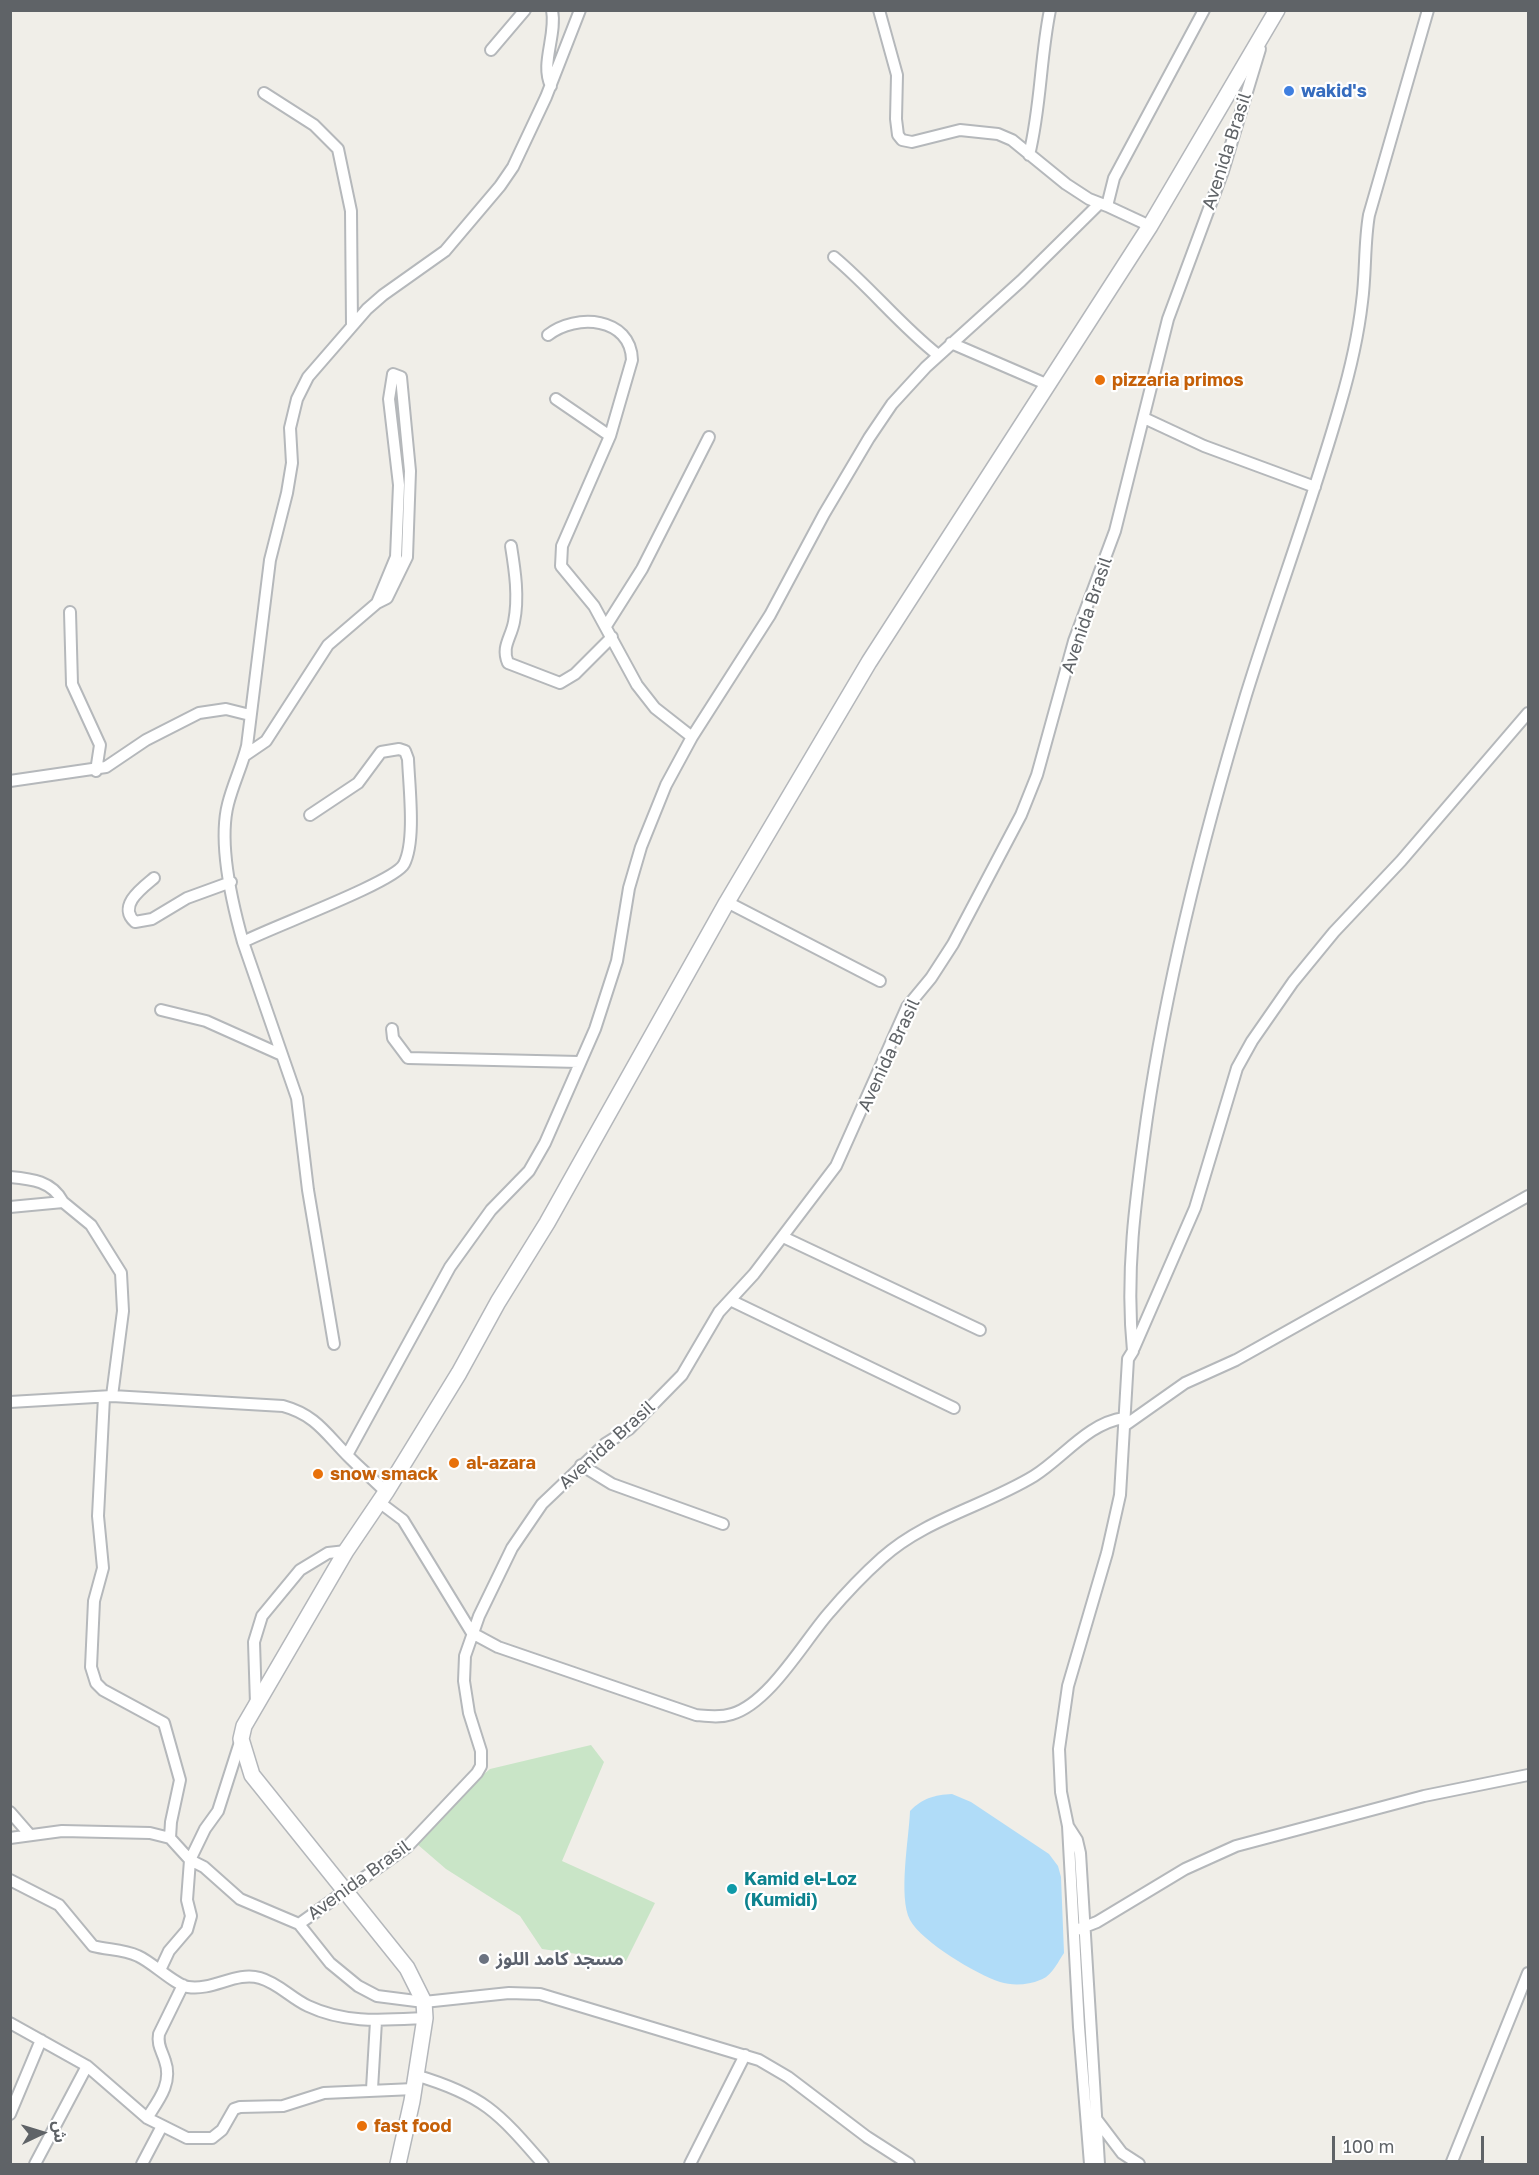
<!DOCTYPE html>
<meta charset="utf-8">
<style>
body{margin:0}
#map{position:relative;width:1539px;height:2175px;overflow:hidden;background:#f0eee8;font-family:"Golos Text","Noto Sans Arabic",sans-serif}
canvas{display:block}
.frame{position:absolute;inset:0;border:12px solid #5f6367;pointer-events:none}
.north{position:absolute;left:12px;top:2103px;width:60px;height:60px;-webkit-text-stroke:4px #fff;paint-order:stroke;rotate:86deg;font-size:16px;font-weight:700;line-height:24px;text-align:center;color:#5f6367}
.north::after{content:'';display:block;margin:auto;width:21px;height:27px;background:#5f6367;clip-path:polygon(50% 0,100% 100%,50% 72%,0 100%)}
.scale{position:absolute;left:1332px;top:2136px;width:152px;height:27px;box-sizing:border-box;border:3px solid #5f6367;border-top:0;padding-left:8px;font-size:18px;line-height:21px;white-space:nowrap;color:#5f6367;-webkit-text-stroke:4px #fff;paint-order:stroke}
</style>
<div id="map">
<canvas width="1539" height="2175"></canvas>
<div class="frame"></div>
<div class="north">ش</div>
<div class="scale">100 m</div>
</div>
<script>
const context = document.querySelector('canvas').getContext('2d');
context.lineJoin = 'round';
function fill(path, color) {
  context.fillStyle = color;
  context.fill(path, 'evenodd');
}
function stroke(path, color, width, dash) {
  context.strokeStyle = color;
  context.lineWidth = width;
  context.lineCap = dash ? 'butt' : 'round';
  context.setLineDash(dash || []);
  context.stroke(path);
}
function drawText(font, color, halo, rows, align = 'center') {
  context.font = font + ' "Golos Text","Noto Sans Arabic",sans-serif';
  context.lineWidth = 4.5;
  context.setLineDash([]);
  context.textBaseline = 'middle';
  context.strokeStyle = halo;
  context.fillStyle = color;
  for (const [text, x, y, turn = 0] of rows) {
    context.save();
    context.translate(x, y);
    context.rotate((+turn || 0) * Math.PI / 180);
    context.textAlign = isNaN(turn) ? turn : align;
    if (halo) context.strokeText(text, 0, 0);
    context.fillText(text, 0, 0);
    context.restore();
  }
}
fill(new Path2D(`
 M591,1745L604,1762L562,1861L655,1903L626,1961L542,1949L520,1916L446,1869L417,1844L440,1811L490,1769Z`), '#c9e5c7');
fill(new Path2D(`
 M952,1794L971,1802L1049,1854L1058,1866L1061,1877L1064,1953C1058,1962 1051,1977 1040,1980C1029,1985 1012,1986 1000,1982C976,1974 922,1942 910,1920C898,1897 909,1838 910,1811C923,1798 934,1795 952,1794Z`), '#b0dcf8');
const street = new Path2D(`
 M879,10L897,75L896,119L898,135L902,140L912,142L960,130L998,134L1012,140L1066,184L1089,199L1107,206
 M491,50L525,10
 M551,86C540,64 557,35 552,10
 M264,93L314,125L338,149L351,211L352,326
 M1029,155C1041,107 1040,59 1050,10
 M1150,226L1107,206L1114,178L1204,10
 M834,257C871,288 900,325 938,355
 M548,335C576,313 631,317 632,360L610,436
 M951,343L1046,384
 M556,399L610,436L562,546L561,566L594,606L637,685L655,708L692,737
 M1144,418L1204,446L1315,487
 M511,546C515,571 519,597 514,622C511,638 501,647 508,663L560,683L575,674L612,637
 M70,612L72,684L100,745L96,771
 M606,626L642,569L709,437
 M244,756L266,741L328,645L377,603L387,598L407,557L410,471L401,377L393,374L389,399L399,485L396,557L377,603
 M10,781L106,767L146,740L199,713L226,709L250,715
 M310,815L358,783L381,752L399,749L405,751L408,759C409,786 416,841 404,864C395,882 269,928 243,942L297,1098L308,1190L334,1344
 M154,878C142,888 117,906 135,922L152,919L187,898L231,882
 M727,902L880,981
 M243,942C232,903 218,843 228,804C233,784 242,766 247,746L270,560L287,493L292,463L290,428L297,399L308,377L367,309L383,295L445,251L500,186L513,167L546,97L580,10
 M161,1010L206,1021L282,1055
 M392,1029L393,1038L408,1058L579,1062
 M10,1177C32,1179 52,1181 63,1202
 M10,1207L63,1202L91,1225L121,1273L123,1311L112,1396
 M783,1237L980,1330
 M730,1300L954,1408
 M1134,1348L1195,1208L1237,1068L1252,1041L1293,982L1334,932L1401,861L1528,713
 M104,1397L98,1516L103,1568L94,1601L91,1667L96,1683L103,1690L164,1723L180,1780L171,1822L170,1838
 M10,1402L112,1396L283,1406C316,1415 326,1434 349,1457C361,1469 374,1480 386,1492
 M1124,1426L1185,1383L1236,1360L1528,1196
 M347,1455L450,1267L491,1210L529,1171L545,1143L595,1029L617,961L629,888L641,847L666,785L692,737L770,615L824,514L869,438L892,404L926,367L1021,281L1099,204
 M581,1465L612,1484L723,1524
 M379,1502L403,1520L472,1633L498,1647L696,1715C707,1716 720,1718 732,1714C769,1703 803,1643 828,1614C845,1594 863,1575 882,1558C925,1519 985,1506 1034,1476C1064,1457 1088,1423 1124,1418
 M256,1704L254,1642L262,1616L300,1570L328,1553L346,1551
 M10,1812L30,1835
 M1068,1826L1077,1840L1080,1853L1099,2164
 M10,1838L62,1831L150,1833L170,1838L190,1860L204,1867L240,1899L299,1924L330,1963L358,1986L377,1996L424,2002L509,1993L540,1994L759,2060L788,2077L867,2137L909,2164
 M10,1880L59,1905L93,1946C108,1950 123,1949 138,1956C152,1962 175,1985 188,1987C213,1991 236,1971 260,1978C278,1983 291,1998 308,2006C346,2024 384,2020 425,2018
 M299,1924L407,1847L477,1773L481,1766V1751L469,1713L464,1681L465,1656L479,1616L512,1548L542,1504L605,1444L629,1429L682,1375L719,1312L754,1274L836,1166L907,1007L931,978L953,944L1021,815L1037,775L1074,641L1115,531L1168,319L1223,171L1260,49
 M1074,1931L1097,1922L1185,1869L1236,1846L1424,1796L1528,1775
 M161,1968L169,1951L187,1930L191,1916L187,1900L190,1860L205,1829L218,1811L241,1739
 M10,2023L87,2066L147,2118L187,2138H212L222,2130L234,2109L240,2107L283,2106L324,2093L414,2089
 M415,2075C483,2095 498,2112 543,2164
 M372,2089L376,2021
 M10,2114L41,2040
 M147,2118C158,2101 173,2083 165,2061C162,2051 157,2045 159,2034L183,1985
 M1097,2120L1122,2153L1139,2164
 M35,2164L87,2066
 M142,2164L162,2126
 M690,2164L745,2055
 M1090,2164L1079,2027L1068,1826L1061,1792L1059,1749L1068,1686L1107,1553L1120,1495L1128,1359L1133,1351C1125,1271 1136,1196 1147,1117C1168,974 1204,834 1246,695C1276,598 1312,503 1340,405C1350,371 1358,337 1362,302C1366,273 1364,244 1369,215L1428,10
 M1451,2164L1528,1973`);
const secondary = new Path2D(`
 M398,2164L412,2101L425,2018L424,2002L407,1968L252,1775L241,1739L244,1726L346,1551L386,1492L459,1373L498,1302L547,1223L727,902L869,662L1150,226L1277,10`);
stroke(street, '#b5b8bb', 14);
stroke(secondary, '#b4b7bb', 18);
stroke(street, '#fff', 10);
stroke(secondary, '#fff', 15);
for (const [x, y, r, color] of [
 [1289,91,6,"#3f7fe0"],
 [1100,380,6,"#e8710a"],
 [454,1463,6,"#e8710a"],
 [318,1474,6,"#e8710a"],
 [732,1889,6,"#0f9aa8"],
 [484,1959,6,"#6b7280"],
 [362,2126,6,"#e8710a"]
]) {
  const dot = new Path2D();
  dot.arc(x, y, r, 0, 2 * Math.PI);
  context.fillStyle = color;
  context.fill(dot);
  stroke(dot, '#fff', 2);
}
drawText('bold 18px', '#366cbe', '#fff', [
 ["wakid's",1301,91]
], 'left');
drawText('18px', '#5f6367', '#fff', [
 ["Avenida Brasil",1227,151,-72],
 ["Avenida Brasil",1087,615,-71],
 ["Avenida Brasil",889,1055,-65],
 ["Avenida Brasil",607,1445,-42],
 ["Avenida Brasil",359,1880,-36]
]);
drawText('bold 18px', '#c56008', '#fff', [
 ["pizzaria primos",1112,380],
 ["al-azara",466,1463],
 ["snow smack",330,1474],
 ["fast food",374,2126]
], 'left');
drawText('bold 18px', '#0d838f', '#fff', [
 ["Kamid el-Loz",744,1879],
 ["(Kumidi)",744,1900]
], 'left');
drawText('bold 18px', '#5b616d', '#fff', [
 ["مسجد كامد اللوز",496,1959]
], 'left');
</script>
